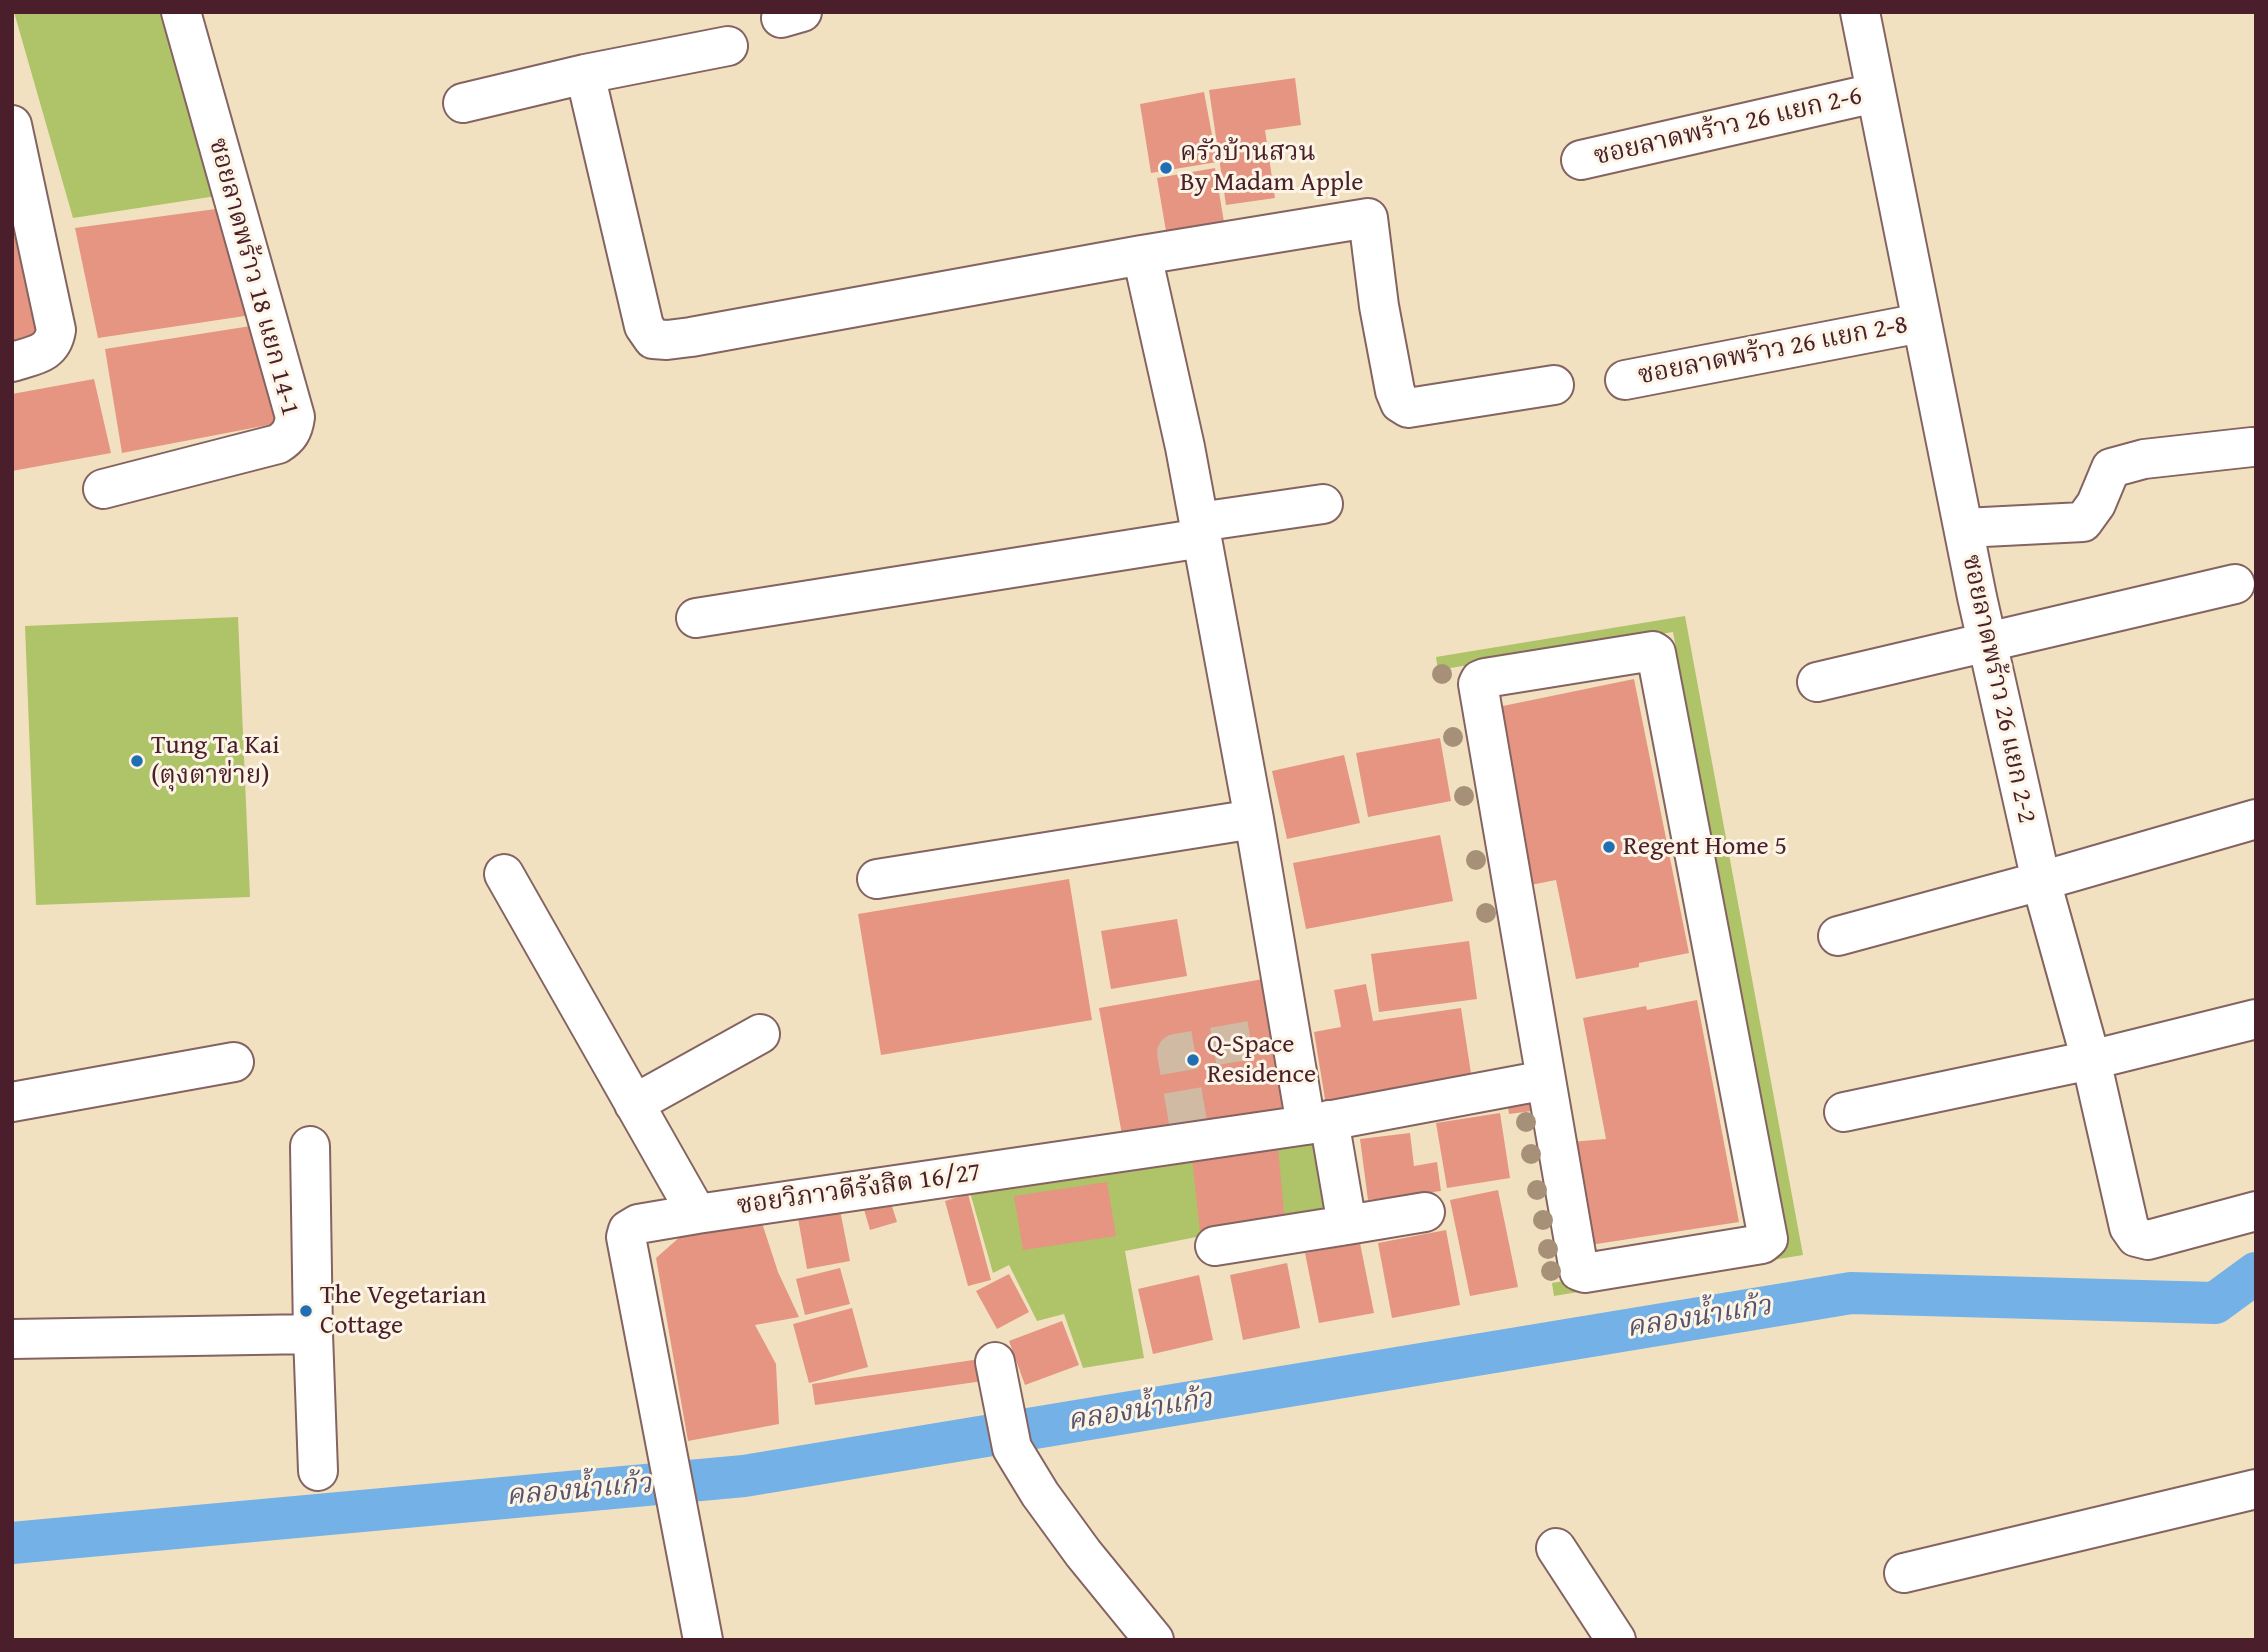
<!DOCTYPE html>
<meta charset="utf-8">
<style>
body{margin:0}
#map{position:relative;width:2268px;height:1652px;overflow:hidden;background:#f1e1c1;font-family:"Gentium Book Plus",serif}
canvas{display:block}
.frame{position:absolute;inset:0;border:14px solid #4a1f2b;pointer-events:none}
</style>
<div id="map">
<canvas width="2268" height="1652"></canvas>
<div class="frame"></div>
</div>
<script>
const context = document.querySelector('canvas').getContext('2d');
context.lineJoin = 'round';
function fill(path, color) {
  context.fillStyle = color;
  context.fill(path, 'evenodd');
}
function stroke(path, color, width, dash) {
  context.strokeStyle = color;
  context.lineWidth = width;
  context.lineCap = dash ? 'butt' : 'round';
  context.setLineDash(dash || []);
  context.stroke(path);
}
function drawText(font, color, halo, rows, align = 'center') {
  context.font = font + ' "Gentium Book Plus","Noto Serif Thai",serif';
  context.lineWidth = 6;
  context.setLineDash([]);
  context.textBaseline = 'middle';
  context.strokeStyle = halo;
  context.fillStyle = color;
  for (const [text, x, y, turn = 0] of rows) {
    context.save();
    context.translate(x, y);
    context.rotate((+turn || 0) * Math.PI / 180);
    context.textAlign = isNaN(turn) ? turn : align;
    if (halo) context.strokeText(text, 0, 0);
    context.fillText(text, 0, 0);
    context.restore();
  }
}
fill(new Path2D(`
 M14,12H170L223,195L73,218Z
 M1685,616L1803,1255L1554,1296L1552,1283L1786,1245L1673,632L1438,670L1436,657Z
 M238,617L250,897L36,905L25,626Z
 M1319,1134L1334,1210L1125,1251L1144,1358L1083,1368L1064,1314L1037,1321L1009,1265L993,1273L969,1189Z`), '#afc368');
stroke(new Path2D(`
 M12,1543L744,1476L1851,1293L2215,1303L2256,1273`), '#73b1e6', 42);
fill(new Path2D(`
 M1295,78L1301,125L1265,130L1275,198L1226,205L1209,90Z
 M1204,92L1217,162L1151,173L1140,104Z
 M1215,168L1226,234L1168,243L1157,178Z
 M12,204L47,331L12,340Z
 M223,208L258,314L98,338L75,228Z
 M257,325L289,421L122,453L105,349Z
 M94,379L111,453L12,471V394Z
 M1634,679L1689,953L1639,963V967L1576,979L1556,880L1500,891L1464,714Z
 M1440,738L1451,801L1368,817L1356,753Z
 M1344,755L1360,823L1287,839L1272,771Z
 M1440,835L1453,901L1306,929L1293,863Z
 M1069,879L1092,1020L881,1055L858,914Z
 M1177,919L1187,976L1111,989L1101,931Z
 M1469,941L1477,999L1379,1012L1371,954Z
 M1263,979L1286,1112L1123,1140L1099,1008Z
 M1366,984L1373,1021L1461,1008L1472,1080L1326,1105L1314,1032L1341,1027L1334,990Z
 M1697,1000L1739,1222L1590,1245L1571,1142L1606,1139L1583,1018L1646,1006L1647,1010Z
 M1529,1091L1532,1111L1509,1114L1506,1095Z
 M1500,1113L1510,1178L1447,1188L1436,1123Z
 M1410,1133L1414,1166L1437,1162L1441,1191L1368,1200L1360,1139Z
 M1278,1148L1285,1223L1200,1232L1192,1157Z
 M1107,1182L1116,1236L1023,1250L1014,1196Z
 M1498,1190L1518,1287L1470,1296L1450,1200Z
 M968,1194L991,1280L968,1286L945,1201Z
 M889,1197L897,1222L870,1230L863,1206Z
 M840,1210L850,1261L807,1269L798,1218Z
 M762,1223L778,1272L799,1317L755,1325L776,1364L779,1424L688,1441L656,1258L681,1236Z
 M1446,1230L1460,1305L1392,1318L1378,1243Z
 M1360,1243L1374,1313L1319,1323L1305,1253Z
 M1287,1263L1300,1328L1243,1340L1230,1275Z
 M840,1268L850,1304L805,1315L796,1279Z
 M1009,1274L1029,1312L997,1329L976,1291Z
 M1199,1275L1213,1340L1153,1354L1138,1289Z
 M852,1308L868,1367L809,1383L793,1324Z
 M1062,1321L1079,1365L1025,1385L1009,1341Z
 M980,1359L983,1381L815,1405L812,1384Z`), '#e59581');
stroke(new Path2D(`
 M1189,1128L1176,1053L1256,1039`), '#d0baa3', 38, [38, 19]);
const minor = new Path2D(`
 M1860,12L1977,597L2041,881L2091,1060L2129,1227L2136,1237L2148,1240L2256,1211
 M781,18L802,12
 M585,74L644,326L653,339L667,340L691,337L1142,255L1185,447L1254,819L1306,1125
 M463,103L585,74L728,46
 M12,125L56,330C52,355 33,355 12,362
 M1581,160L1875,93
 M1142,255L1368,218L1379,306L1395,391L1400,403L1408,408L1554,385
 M1625,380L1921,323
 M103,489L278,444C289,437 293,431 295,417L181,12
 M1199,522L1323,504
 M1964,528L2083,522L2096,504L2111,468L2144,459L2252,447
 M696,618L1202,538
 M1653,651L1656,653L1768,1239L1762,1244L1585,1273L1579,1271L1478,684L1480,680L1485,678Z
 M1817,682L2235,584
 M504,874L697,1214
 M877,879L1254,819
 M1838,936L2041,881L2256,819
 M12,1102L234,1062
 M634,1104L760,1034
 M1844,1112L2091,1060L2256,1019
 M1347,1225L1425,1212
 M1215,1246L1347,1225L1329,1120
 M313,1334L318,1471
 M12,1339L313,1334L310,1146
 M995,1362L1012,1448L1040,1494L1083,1553L1154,1640
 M1556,1548L1616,1640
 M1904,1573L2256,1489
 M703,1640L626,1237L628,1230L638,1224L697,1214L1306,1125L1546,1080`);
stroke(minor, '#846360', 42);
stroke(minor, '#fff', 38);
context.fillStyle = '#a69178';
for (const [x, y] of [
 [1442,674],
 [1453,737],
 [1464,796],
 [1476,860],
 [1486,913],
 [1526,1122],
 [1531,1154],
 [1537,1190],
 [1543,1220],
 [1548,1249],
 [1551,1271]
]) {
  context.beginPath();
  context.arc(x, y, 10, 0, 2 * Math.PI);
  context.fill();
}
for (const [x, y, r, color] of [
 [1166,168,7,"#1f6fb2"],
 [137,761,7,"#1f6fb2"],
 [1609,847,7,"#1f6fb2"],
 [1193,1060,7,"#1f6fb2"],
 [306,1311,7,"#1f6fb2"]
]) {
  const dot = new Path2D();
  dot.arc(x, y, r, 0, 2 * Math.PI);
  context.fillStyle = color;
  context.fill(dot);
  stroke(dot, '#fcf5e5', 2.5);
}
drawText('26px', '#4a1f2b', '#fcf5e5', [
 ["ซอยลาดพร้าว 26 แยก 2-6",1728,127,-13],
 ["ซอยลาดพร้าว 18 แยก 14-1",253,277,75],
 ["ซอยลาดพร้าว 26 แยก 2-8",1773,351,-11],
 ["ซอยลาดพร้าว 26 แยก 2-2",1998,689,78],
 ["ซอยวิภาวดีรังสิต 16/27",859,1190,-8]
]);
drawText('26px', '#4a1f2b', '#fcf5e5', [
 ["ครัวบ้านสวน",1180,153],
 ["By Madam Apple",1180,183],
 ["Tung Ta Kai",151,746],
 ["(ตุงตาข่าย)",151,776],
 ["Regent Home 5",1623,847],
 ["Q-Space",1207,1045],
 ["Residence",1207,1075],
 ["The Vegetarian",320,1296],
 ["Cottage",320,1326]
], 'left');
drawText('italic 28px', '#58526c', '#fcf5e5', [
 ["คลองน้ำแก้ว",1699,1318,-9],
 ["คลองน้ำแก้ว",1140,1411,-9],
 ["คลองน้ำแก้ว",579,1491,-5]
]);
</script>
